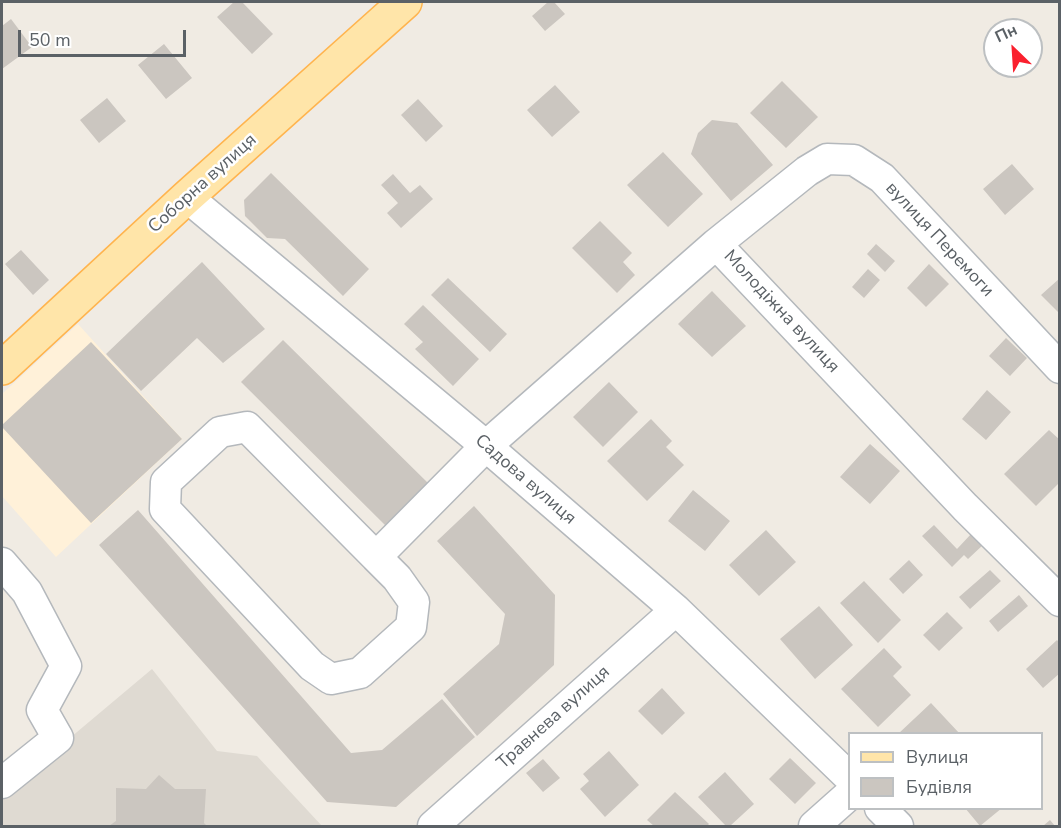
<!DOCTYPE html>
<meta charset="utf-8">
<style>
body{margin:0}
#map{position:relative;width:1061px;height:828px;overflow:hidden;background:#f0ebe3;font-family:"Nunito Sans",sans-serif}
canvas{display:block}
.frame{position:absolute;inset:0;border:3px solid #5b6166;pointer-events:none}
.legend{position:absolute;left:848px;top:732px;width:195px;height:78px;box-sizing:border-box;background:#fff;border:2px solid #bdc0c2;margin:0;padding:8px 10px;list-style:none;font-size:18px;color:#5b6166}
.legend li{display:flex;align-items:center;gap:12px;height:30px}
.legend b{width:30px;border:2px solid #bdc0c2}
.north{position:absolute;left:983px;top:18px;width:60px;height:60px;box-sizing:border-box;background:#fff;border:2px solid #bdc0c2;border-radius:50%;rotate:335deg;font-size:16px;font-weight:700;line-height:24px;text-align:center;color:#5b6166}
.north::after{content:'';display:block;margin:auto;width:21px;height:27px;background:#fa202e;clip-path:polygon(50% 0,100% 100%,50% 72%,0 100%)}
.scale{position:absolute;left:18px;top:30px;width:168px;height:27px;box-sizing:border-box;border:3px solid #5b6166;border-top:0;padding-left:8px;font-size:18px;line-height:21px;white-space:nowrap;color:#5b6166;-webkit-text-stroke:4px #fff;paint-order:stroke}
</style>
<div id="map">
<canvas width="1061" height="828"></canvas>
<div class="frame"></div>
<ul class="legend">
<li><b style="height:8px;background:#ffe5a9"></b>Вулиця</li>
<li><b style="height:16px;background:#cbc6c0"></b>Будівля</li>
</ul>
<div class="north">Пн</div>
<div class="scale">50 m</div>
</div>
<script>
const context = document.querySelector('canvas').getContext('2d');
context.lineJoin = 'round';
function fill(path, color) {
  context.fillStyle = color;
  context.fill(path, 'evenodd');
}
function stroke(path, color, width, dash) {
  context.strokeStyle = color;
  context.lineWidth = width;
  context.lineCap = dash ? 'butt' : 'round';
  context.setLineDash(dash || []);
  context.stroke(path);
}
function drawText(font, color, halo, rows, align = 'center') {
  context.font = font + ' "Nunito Sans",sans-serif';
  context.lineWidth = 5;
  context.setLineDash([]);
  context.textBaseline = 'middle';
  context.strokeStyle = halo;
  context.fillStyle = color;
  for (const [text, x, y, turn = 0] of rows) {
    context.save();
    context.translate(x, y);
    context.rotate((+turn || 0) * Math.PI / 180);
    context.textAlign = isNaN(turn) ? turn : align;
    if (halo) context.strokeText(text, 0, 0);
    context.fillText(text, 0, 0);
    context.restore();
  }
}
fill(new Path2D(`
 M78,324L182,439L56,557L2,496V394Z`), '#fff1d9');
fill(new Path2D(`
 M152,669L217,751L257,756L322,826H2V795Z`), '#dfdad2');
fill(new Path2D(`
 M234,2H242L273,34L252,54L217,17Z
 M548,2H554L565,14L545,31L532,16Z
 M11,19L32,47L2,69V26Z
 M164,44L192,78L166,99L138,65Z
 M782,81L818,117L786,148L750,113Z
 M555,85L580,112L552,137L527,110Z
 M107,98L126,121L99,143L80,120Z
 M418,99L443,126L426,142L401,115Z
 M712,120L737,123L773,165L731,201L691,154L698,133Z
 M663,152L703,194L668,227L627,185Z
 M1012,164L1034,189L1005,215L983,189Z
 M271,173L369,269L343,296L285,239L267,238L245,216L244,200Z
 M393,174L410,193L420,185L433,199L401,228L387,213L398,203L381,185Z
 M600,221L632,253L623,262L635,275L617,293L572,248Z
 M876,244L895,261L885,272L867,254Z
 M21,250L49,280L33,295L5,264Z
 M202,262L265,329L223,363L197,338L141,391L106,354Z
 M929,264L949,284L926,307L907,288Z
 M868,269L880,280L864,298L852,287Z
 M448,278L507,334L490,352L431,295Z
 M1060,278V314L1041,295Z
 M712,291L746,326L712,357L678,324Z
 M423,305L479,359L453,386L415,349L423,342L404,324Z
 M1006,338L1027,358L1010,376L989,356Z
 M283,340L428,483L386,526L241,382Z
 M91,342L182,439L91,523L2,427V425Z
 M609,382L638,412L603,447L573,417Z
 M987,390L1011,412L986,440L962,419Z
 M651,419L672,441L666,447L684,465L647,501L607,461Z
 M1049,430L1060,440V482L1036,506L1004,474Z
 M870,444L900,471L870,504L840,477Z
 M693,490L730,521L705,551L668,521Z
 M474,506L555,595L554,665L477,736L443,694L499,644L505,614L437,541Z
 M138,510L351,753L382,750L442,699L475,737L396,807L327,802L99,545Z
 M934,525L957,549L972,533L984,544L968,559L964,555L952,567L922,536Z
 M766,530L796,562L759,596L729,565Z
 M909,560L923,575L903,594L889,579Z
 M990,570L1001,581L970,609L959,597Z
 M864,581L901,620L878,643L840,603Z
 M1019,595L1028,606L998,632L989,621Z
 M819,606L853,645L815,679L780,639Z
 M947,612L963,628L939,651L923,635Z
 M1057,640L1060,643V673L1043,688L1026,669Z
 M884,648L902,667L893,676L911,695L878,727L841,689Z
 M662,688L685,713L662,735L638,711Z
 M931,703L960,734H898Z
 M609,751L639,785L605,817L580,789L589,781L583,774Z
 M790,758L816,783L795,804L769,779Z
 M543,759L560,778L543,792L526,773Z
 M725,772L754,804L730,826H726L698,797Z
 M159,775L175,789H206L204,823L207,826H109L116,821V788L146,789Z
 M675,792L709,824L707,826H654L647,820Z
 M965,808H1002L980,826Z
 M1050,820L1055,826H1043Z`), '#cbc6c0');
const minor = new Path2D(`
 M187,197L486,446L676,610L850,778
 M716,244L965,507L1060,601
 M376,557L397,578L414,602L411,627L360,673L331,679L312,666L165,509L166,482L220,432L247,427L376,557L486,446L716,244L807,171L827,159L854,160L882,178L1060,368
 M2,563L27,592L66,666L42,710L58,738L2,783
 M880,808L898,826
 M433,826L676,610
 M814,826L850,794`);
const major = new Path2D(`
 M2,368L187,197L405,2`);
stroke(minor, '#b4b8bc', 33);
stroke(major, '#ffb44e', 36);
stroke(minor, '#fff', 30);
stroke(major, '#ffe5a9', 33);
drawText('18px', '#5b6166', '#fff', [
 ["Соборна вулиця",203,184,-42],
 ["вулиця Перемоги",939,240,47],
 ["Молодіжна вулиця",781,312,47],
 ["Садова вулиця",525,480,41],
 ["Травнева вулиця",554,718,-42]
]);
</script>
